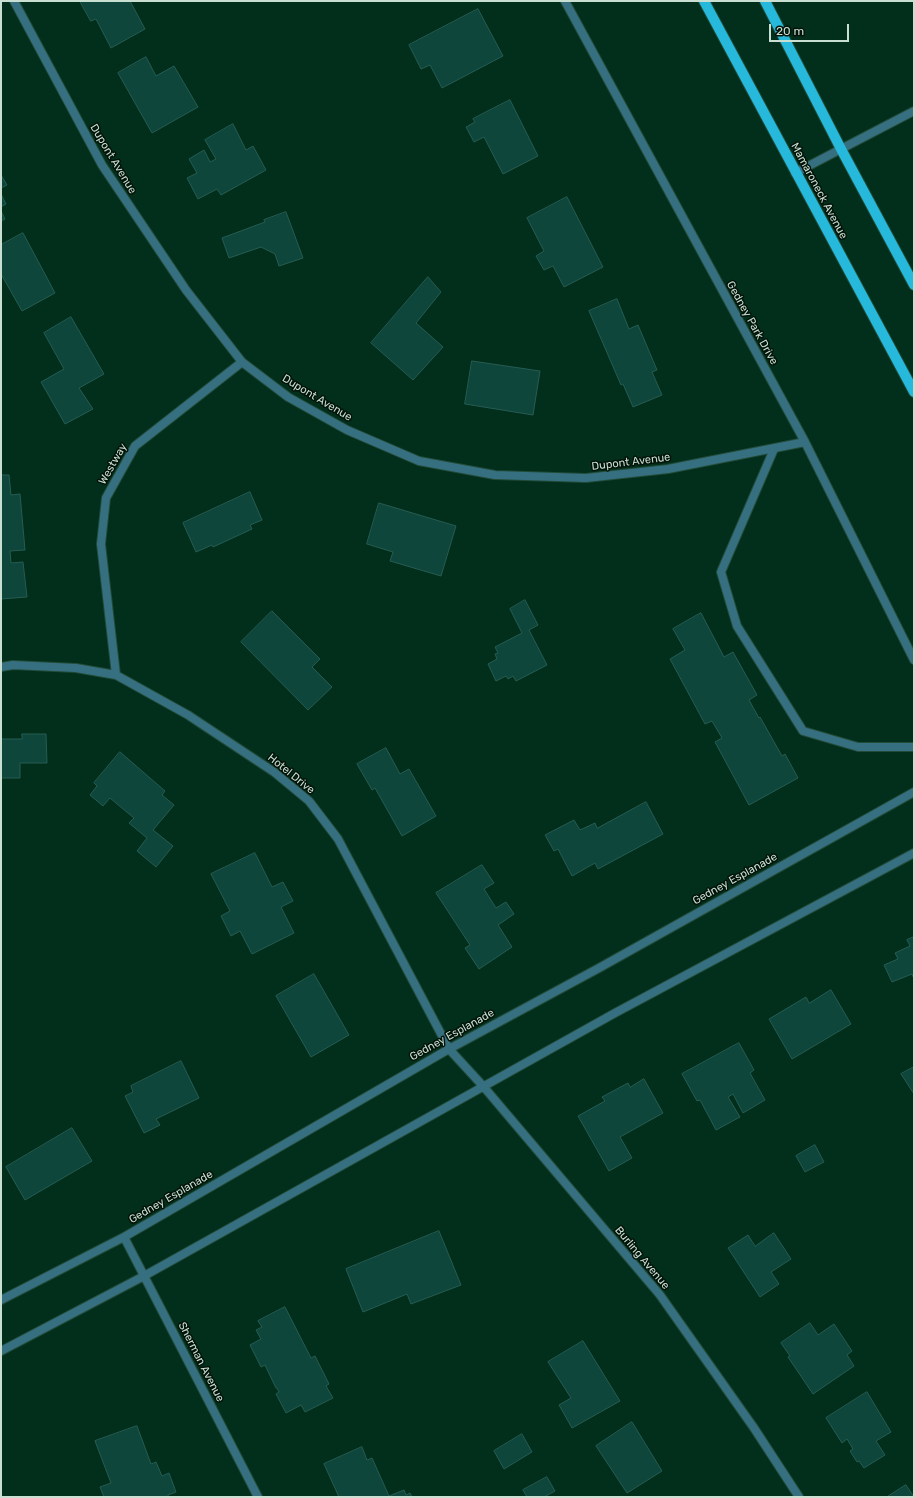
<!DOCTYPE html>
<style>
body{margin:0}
#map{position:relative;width:915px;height:1498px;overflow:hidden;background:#022f1b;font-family:Rubik,sans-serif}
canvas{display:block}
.frame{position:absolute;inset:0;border:2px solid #c8dfd1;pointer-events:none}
.scale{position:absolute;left:769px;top:24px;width:80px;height:18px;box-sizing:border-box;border:2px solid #c8dfd1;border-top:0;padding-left:5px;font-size:12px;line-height:14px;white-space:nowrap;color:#c8dfd1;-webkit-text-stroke:3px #03130a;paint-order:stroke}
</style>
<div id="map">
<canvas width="915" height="1498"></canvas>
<div class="frame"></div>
<div class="scale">20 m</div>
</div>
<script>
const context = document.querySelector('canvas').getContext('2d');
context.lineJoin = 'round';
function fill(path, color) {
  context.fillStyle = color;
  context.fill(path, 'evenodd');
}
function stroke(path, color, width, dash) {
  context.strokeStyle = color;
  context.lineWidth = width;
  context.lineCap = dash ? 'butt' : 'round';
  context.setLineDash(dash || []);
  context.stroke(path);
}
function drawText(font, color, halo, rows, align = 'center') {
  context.font = font + ' Rubik,sans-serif';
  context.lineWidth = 3;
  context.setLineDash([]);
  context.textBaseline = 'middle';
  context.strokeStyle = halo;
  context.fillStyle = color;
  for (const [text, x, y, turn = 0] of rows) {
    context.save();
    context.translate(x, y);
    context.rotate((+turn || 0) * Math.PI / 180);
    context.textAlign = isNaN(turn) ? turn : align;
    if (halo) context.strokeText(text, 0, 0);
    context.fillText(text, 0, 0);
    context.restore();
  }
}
const building = new Path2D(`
 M80,1H130L145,29L111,48L96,19L91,21Z
 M478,9L503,56L442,88L430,65L421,69L409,45Z
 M146,57L156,76L174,66L198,107L152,133L118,73Z
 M510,100L538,156L503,174L484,137L474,142L466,127L475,122L473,119Z
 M233,124L246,150L253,146L266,170L221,195L217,189L198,199L187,178L197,173L189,159L204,150L210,162L216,159L205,140Z
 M1,175L7,185L1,188Z
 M1,194L6,204L1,207Z
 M567,197L603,267L564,287L553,266L544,270L536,256L544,251L527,218Z
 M1,211L5,219L1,221Z
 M286,212L303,258L279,266L275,254L261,247L229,258L222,238L265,222L264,220Z
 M23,233L55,293L22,311L1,274V245Z
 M428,277L441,292L416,323L443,347L413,380L371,343Z
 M617,299L629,329L638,325L657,370L652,372L662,395L633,407L623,384L621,385L589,311Z
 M71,317L104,374L79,388L93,409L65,424L41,382L64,369L44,333Z
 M472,361L540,371L533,415L465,404Z
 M1,475H9L11,495L20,494L25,550L10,551L11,563L23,562L27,597L1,599Z
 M250,492L262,520L250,525L252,529L213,547L212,545L196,552L183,523Z
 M379,503L456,526L441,576L390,561L393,552L367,544Z
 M525,600L538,625L529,630L547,665L516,681L513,676L508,679L506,676L496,681L488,664L497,659L495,654L498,653L495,647L522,633L510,609Z
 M272,611L320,659L312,667L332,687L308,710L241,642Z
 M701,613L724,657L733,652L757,695L749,700L759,718L760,717L782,756L785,754L798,778L749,805L715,742L722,738L712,721L705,724L670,659L685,650L673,629Z
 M22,734H46L47,763H20V778H1V739H22Z
 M386,748L400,774L409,769L436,816L402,836L375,788L372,790L357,764Z
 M120,752L165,791L162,795L174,805L153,830L173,846L156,867L137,851L147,838L129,823L134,818L110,798L103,806L90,795L97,786L94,783Z
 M646,802L663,834L598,869L595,863L572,876L558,849L554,851L545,835L574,820L580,830L595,823L597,828Z
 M255,853L272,887L283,882L293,901L281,907L294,933L252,954L240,931L231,936L221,916L230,911L211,874Z
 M482,865L494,883L484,889L496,908L506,902L514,914L498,925L512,947L479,969L465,948L470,945L436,893Z
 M914,937V979L912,974L892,982L884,965L898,959L895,953L910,946L907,940Z
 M314,974L349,1035L311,1057L276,996Z
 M831,990L851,1024L792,1059L769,1019L806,997L809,1003Z
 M739,1043L754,1070L750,1073L765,1100L743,1113L733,1094L728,1097L740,1117L716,1130L700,1100L697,1101L682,1074Z
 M181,1061L199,1098L156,1119L160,1125L144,1133L125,1096L133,1092L131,1086Z
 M914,1067V1094L901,1074Z
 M644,1079L663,1113L620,1137L632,1158L609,1171L578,1116L605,1101L602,1097L628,1083L630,1087Z
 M72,1128L92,1161L25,1200L6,1167Z
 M815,1145L824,1162L805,1172L796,1156Z
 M439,1231L461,1285L411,1304L407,1294L363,1312L346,1269Z
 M774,1233L791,1259L771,1272L779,1284L760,1297L728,1248L748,1235L755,1246Z
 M285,1307L311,1358L315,1356L329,1384L326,1386L333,1398L305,1412L301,1405L286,1413L276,1394L279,1392L277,1388H276L265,1365L261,1367L250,1345L261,1339L256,1330L262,1327L258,1321Z
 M810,1323L818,1335L834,1324L852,1351L847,1355L854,1366L813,1394L788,1357L790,1356L781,1343Z
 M583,1341L620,1401L572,1428L559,1405L571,1398L548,1362Z
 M867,1392L891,1432L876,1441L885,1455L864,1468L859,1461L857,1462L850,1451L853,1449L847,1439L842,1443L826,1418Z
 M632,1422L662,1471L627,1493L596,1446Z
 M137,1426L151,1464L156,1462L162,1476L169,1473L176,1492L168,1495V1497H104L100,1487L111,1483L95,1441Z
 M522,1434L532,1452L504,1469L494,1451Z
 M362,1447L367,1460L372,1458L389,1496L404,1490L406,1495L410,1493L412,1497H339L324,1464Z
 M547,1477L555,1491L544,1497H527L523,1490Z
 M906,1485L914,1497H887Z`);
fill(building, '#0e463c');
stroke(building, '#265c52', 1);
const service = new Path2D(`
 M841,149L914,111
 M774,449L721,572L737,626L803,731L858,747H914`);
const minor = new Path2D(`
 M14,1L102,165L186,290L242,362L288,397L347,430L419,461L495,475L586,478L668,469L805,442
 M565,1L805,442L914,660
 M795,173L841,149
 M1,667L13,665L76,668L116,675L188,715L274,772L309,801L338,839L449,1049L483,1086L660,1295L754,1428L799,1497
 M116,675L101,544L106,498L135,446L242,362
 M124,1237L258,1497
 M1,1300L124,1237L449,1049L599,968L914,792
 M1,1351L144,1276L615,1013L914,853`);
const primary = new Path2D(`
 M704,1L914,392
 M765,1L841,149L914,285`);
stroke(service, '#224b38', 10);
stroke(minor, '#224b38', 10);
stroke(primary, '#224b38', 12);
stroke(service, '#367080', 8);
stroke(minor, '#367080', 8);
stroke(primary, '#27b9db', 10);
drawText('11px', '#c8dfd1', '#03130a', [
 ["Dupont Avenue",113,159,59],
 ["Mamaroneck Avenue",819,191,62],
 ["Gedney Park Drive",752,323,61],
 ["Dupont Avenue",317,398,31],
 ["Dupont Avenue",631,462,-7],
 ["Westway",113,464,-60],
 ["Hotel Drive",291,774,39],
 ["Gedney Esplanade",735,879,-29],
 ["Gedney Esplanade",452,1035,-29],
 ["Gedney Esplanade",171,1197,-30],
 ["Burling Avenue",642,1258,50],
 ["Sherman Avenue",201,1362,63]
]);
</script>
